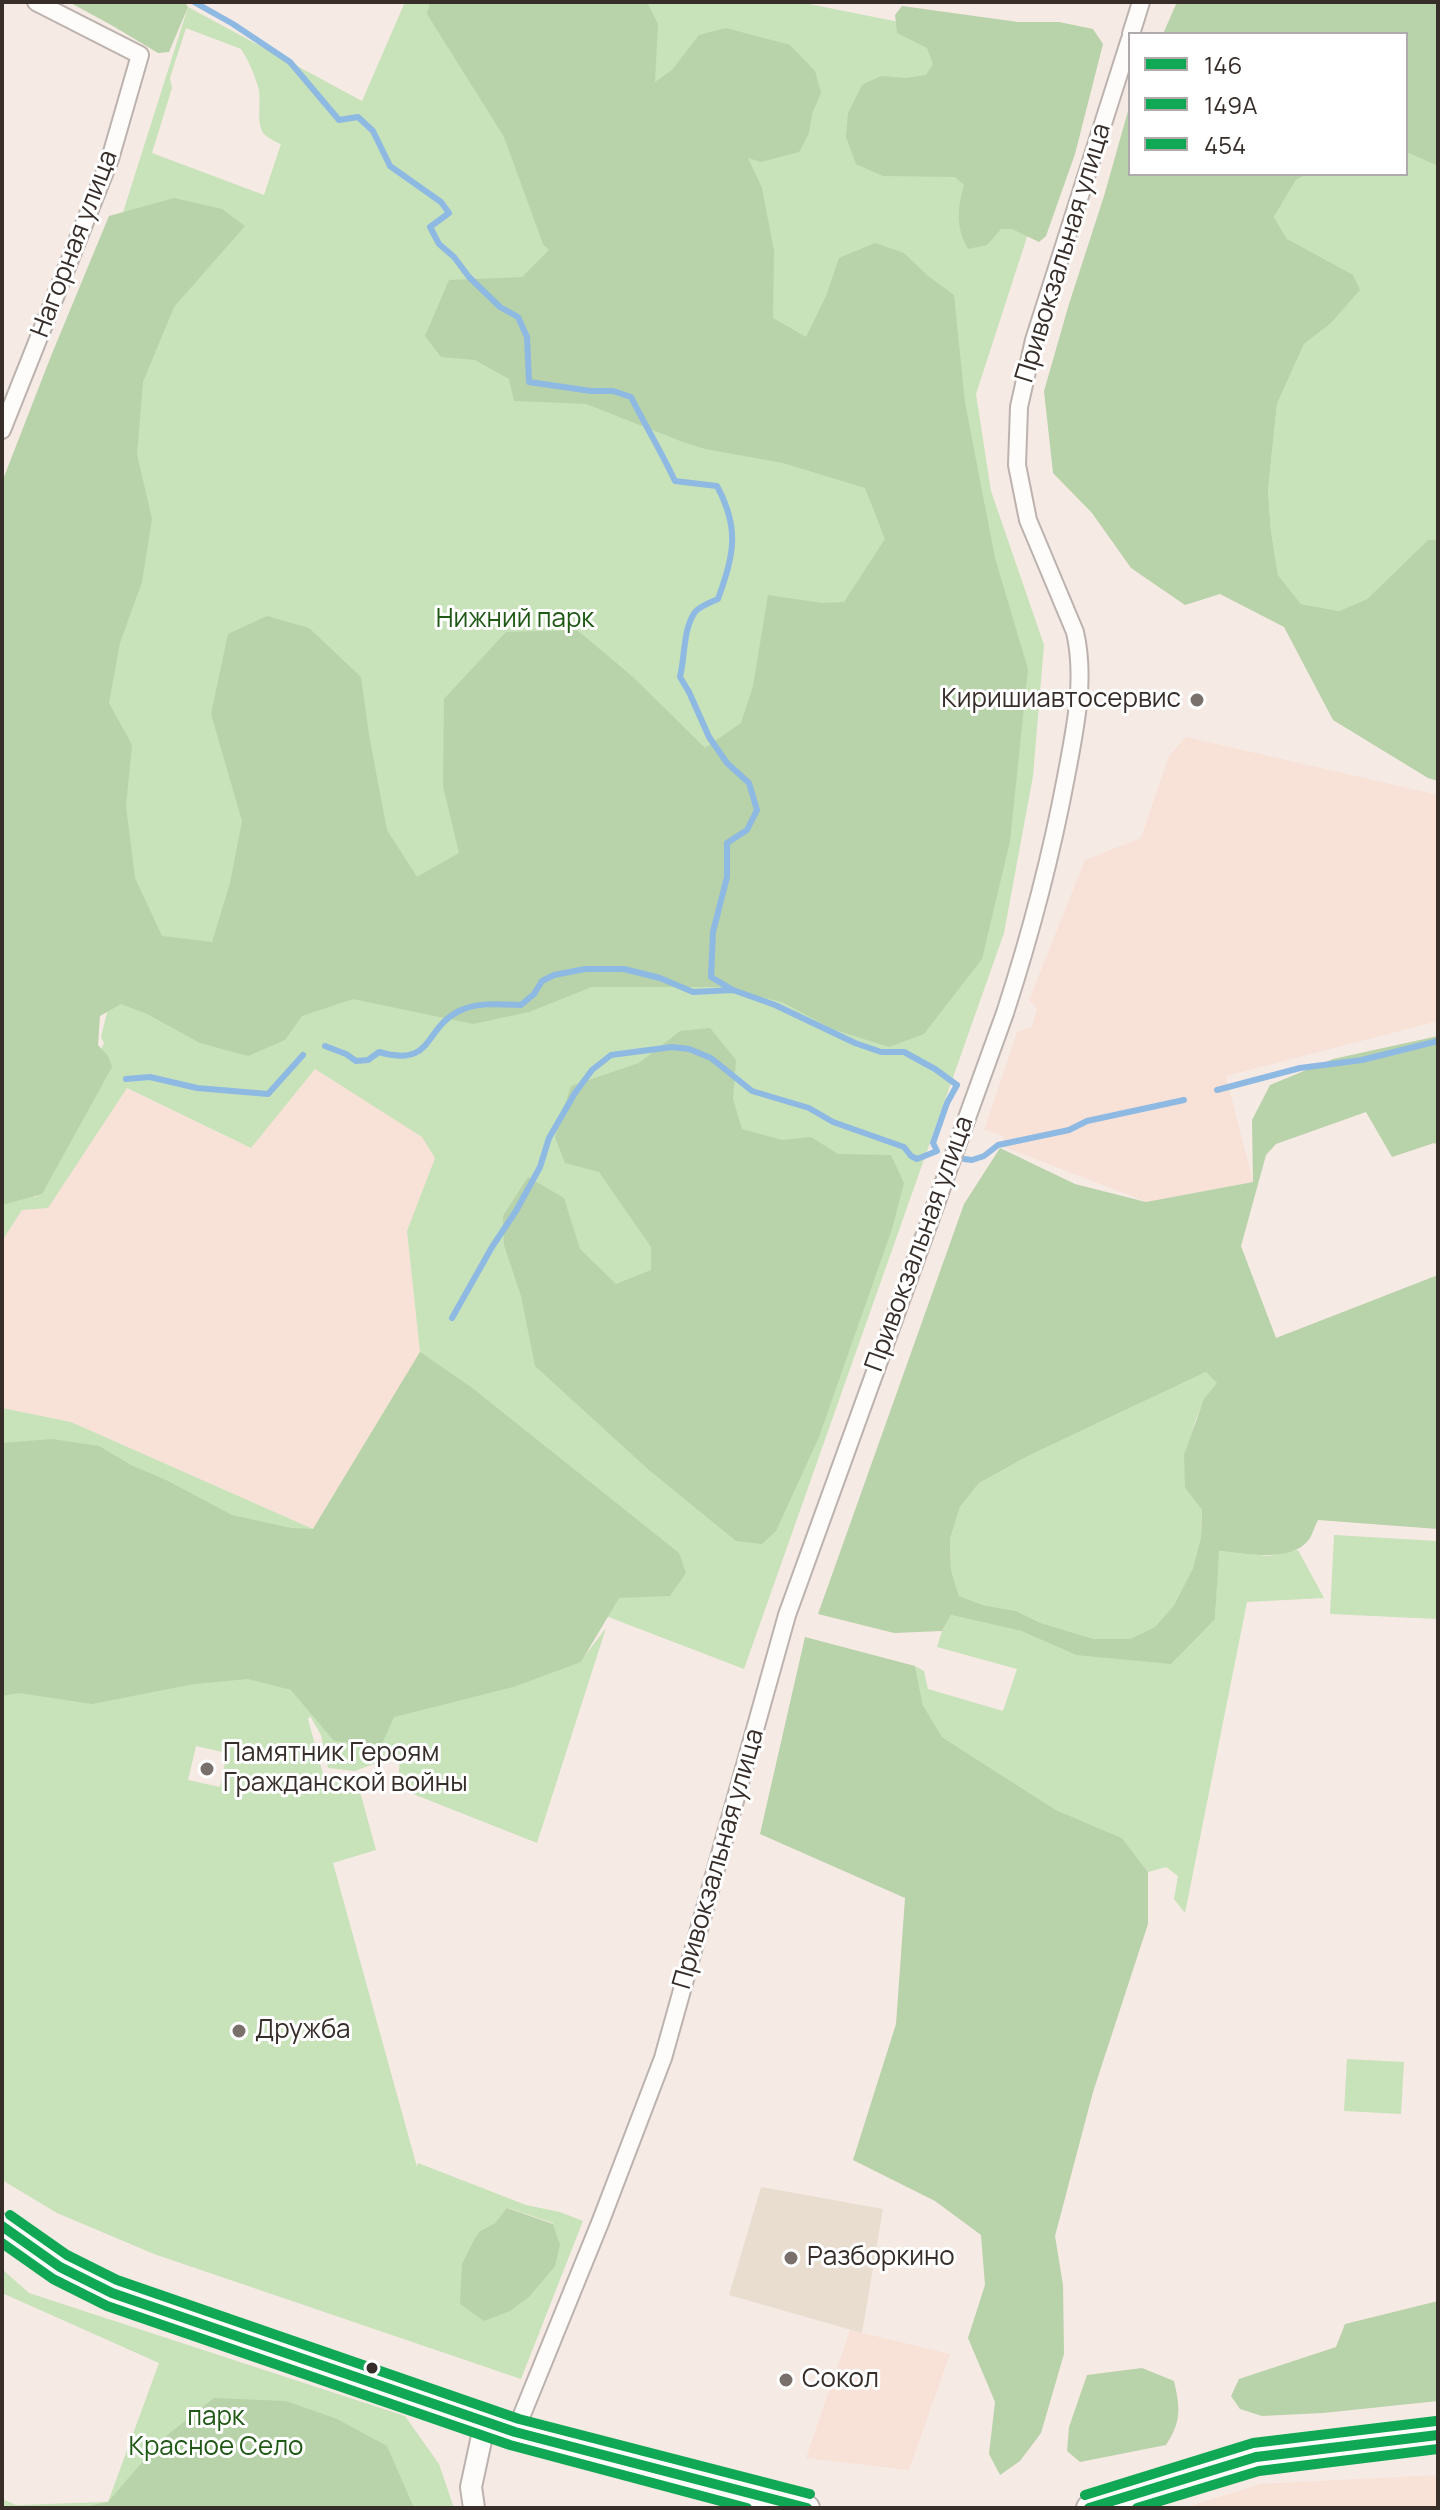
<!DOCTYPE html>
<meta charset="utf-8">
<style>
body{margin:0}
#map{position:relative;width:1440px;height:2510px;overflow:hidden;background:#f6eae4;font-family:Manrope,sans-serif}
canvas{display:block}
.frame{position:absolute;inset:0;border:4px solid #372e2a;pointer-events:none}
.legend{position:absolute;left:1128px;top:32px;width:280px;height:144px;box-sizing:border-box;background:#fff;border:2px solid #afabaa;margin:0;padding:10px 14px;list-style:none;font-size:24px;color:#372e2a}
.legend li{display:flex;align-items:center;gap:16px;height:40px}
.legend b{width:40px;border:2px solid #afabaa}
</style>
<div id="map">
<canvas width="1440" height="2510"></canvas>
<div class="frame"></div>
<ul class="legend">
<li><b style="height:10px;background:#10a855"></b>146</li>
<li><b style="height:10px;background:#10a855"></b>149А</li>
<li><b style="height:10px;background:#10a855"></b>454</li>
</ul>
</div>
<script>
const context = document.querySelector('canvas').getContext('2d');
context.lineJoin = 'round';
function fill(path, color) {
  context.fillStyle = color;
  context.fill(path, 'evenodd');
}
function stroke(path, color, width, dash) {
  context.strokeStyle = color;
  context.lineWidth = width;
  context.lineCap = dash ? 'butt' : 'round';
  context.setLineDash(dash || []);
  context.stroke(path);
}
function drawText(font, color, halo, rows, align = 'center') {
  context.font = font + ' Manrope,sans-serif';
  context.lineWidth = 6;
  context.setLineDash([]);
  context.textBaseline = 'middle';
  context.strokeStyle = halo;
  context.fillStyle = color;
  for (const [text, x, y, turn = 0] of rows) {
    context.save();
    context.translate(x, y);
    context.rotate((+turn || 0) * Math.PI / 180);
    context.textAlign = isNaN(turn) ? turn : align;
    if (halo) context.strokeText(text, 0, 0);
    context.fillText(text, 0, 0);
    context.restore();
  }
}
fill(new Path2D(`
 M761,2187L883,2209L862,2333L729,2295Z`), '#e9ddd0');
fill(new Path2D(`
 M1186,737L1438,795V1021L1226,1076L1253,1182L1147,1202L1004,1147L1003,1136L984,1130L1017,1032L1032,1027L1037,1009L1029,1000L1085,860L1141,838L1169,756Z
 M315,1069L423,1137L435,1158L407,1231L420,1352L313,1529L71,1422L2,1408V1241L22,1210L48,1207L127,1088L250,1148Z
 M850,2330L950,2354L909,2470L806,2458Z
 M1438,2475V2508H1184L1260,2484Z`), '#f8e1d7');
fill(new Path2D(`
 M405,2H799L919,26L1091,40L976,394L991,491L1044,645L1033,776L1004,933L744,1669L585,1608L416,1711L514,1687L580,1662L606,1628L537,1843L398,1788L400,1754L355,1771L328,1768L321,1735L310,1716L308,1719L326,1785L356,1777L376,1850L333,1863L417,2167L418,2163L526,2205L560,2212L583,2221L521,2379L154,2254L57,2213L2,2180V1408L71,1422L313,1529L420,1352L407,1231L435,1158L422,1137L315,1069L251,1148L127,1088L48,1208L22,1210L2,1241V1184L10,1189L36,1197L65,1124L104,1043L101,1037L114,984L2,543L119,225L188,7L362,101ZM186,28L241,49C249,61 255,76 259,90C261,103 256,124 264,134C268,138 276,142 281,144L264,195L152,153L172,88L170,78ZM196,1746L227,1753L220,1787L188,1780ZM508,2208L553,2223L540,2283L530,2296L480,2231L495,2223Z
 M1406,152L1438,166V539L1428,540L1367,599L1339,611L1301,604L1278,575L1271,531L1268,490L1277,404L1304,344L1330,324L1302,248L1287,239L1274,217L1296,180L1307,174H1406Z
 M1206,1372L1218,1383C1189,1417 1189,1446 1185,1488L1202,1510L1201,1537L1193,1568L1174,1605L1155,1627L1130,1639H1094L1041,1623L1016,1611L983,1605L959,1596L951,1570L950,1539L960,1507L979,1483L1030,1455Z
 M1334,1535L1438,1541V1619L1330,1614Z
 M1298,1550L1324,1598L1247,1602L1185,1913L1174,1899L1178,1876L1166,1867L1148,1872L1122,1838L1056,1810L942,1737L923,1705L915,1666L924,1671L928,1689L1003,1711L1017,1669L937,1647L942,1631L951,1615L1021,1631L1076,1655L1215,1619L1218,1551L1269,1556Z
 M1347,2059L1404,2062L1401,2114L1344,2111Z
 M2,2269L29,2293L405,2416L439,2464L454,2508H2V2499L16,2505L108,2502L159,2363L2,2293Z`), '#c8e2ba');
fill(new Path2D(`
 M69,2H185L188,7L169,52L158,53L113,26Z
 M430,2H647L658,24L655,82L672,70L699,35L726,28L790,45L815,71L821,93L812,114L809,133L799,152L761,162L748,158L762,188L774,251L773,318L806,337L826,296L839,258L875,243L904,253L928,276L954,295L965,403L995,558L1028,669L1010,841L982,959L924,1034L889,1047L832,1029L782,1002L719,987H592L529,1012L473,1024L353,999L302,1016L285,1040L248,1056L200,1043L147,1014L121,1004L100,1016L98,1045L108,1056L112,1067L42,1194L2,1205V482L51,356L109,216L174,198L222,209L245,226L174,307L143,382L137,454L152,519L142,582L120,643L109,703L132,745L126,806L135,878L162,936L212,942L230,883L242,821L211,714L228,634L267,616L309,628L361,677L369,735L387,830L417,877L459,853L443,786L444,699L506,632L577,630L633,677L705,748L741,723L753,686L768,595L822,603L844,602L885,539L865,488L783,463L705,449L683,442L586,404L514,401L509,379L475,360L441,357L425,336L449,280L522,277L549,250L543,244L504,137L427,14Z
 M1177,2H1438V166L1406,152V34H1163Z
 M902,6L1018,22H1059L1093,29L1103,44L1075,154L1046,236L1039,242L1012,229H1001L987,245L968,249C956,228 957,209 964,185L955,177L883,176L856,164L846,137L848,113L862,85L881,76L906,78L926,75L933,64L927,48L897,33L895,15Z
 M1130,104V174H1307L1296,180L1274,217L1287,239L1353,275L1360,290L1330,324L1304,344L1277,404L1268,490L1271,531L1278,575L1301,604L1339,611L1367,599L1428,540L1438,539V781L1428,778L1333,720L1284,627L1220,594L1185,605L1131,568L1092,513L1053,473L1044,391L1069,304L1104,196Z
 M710,1028L736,1060L733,1099L742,1129L782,1140L811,1137L838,1154L891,1155L904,1183L892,1229L819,1437L776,1531L762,1544L736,1541L649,1470L535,1366L521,1296L504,1245L503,1216L528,1177L564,1198L580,1249L616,1284L651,1270V1247L599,1172L565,1163L555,1137L571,1086L639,1063L680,1031Z
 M1438,1036V1145L1434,1143L1392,1157L1366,1112L1276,1144L1266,1155L1241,1246L1276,1338L1438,1275V1529L1318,1520C1315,1525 1313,1533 1310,1538C1293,1564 1245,1553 1219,1551L1215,1619L1171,1664L1076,1655L1021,1631L951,1615L942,1631L894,1633L818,1614L964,1204L1000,1148L1075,1184L1146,1202L1253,1182L1252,1120L1270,1085L1333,1059ZM1206,1372L1217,1383L1204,1399L1184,1455L1185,1488L1202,1510L1201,1537L1193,1568L1174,1605L1155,1627L1130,1639H1094L1041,1623L1016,1611L983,1605L959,1596L951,1570L950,1539L960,1507L979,1483L1030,1455Z
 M420,1352L471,1387L679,1553L686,1573L670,1596L619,1598L581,1662L514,1687L394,1717L381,1746L334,1741L291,1690L248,1679L194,1684L92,1704L19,1693L2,1696V1443L52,1439L99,1446L131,1465L166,1480L232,1515L291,1528L313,1529Z
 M805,1637L915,1666L923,1705L942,1737L1056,1810L1122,1838L1148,1872V1924L1093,2092L1055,2236L1063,2285L1064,2354L1041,2433L1020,2461L1000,2475L989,2454L995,2402L968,2338L985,2285L981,2235L935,2201L853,2160L896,2024L905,1898L760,1834Z
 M507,2208L553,2224L560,2245L555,2266L530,2296L510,2311L484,2321L460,2304L462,2264L474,2240L480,2231L495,2223Z
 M1438,2301V2401L1323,2413L1262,2416L1240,2409L1231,2396L1239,2379L1336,2347L1345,2324Z
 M1142,2368L1174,2381C1180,2407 1182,2421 1166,2445L1080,2462L1067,2451L1069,2427L1087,2375Z
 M214,2398L286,2401L337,2419L387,2446L414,2508H80L108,2502L161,2440Z`), '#b8d2aa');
stroke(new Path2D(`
 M194,2L233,24L290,62L339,120L358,117L373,131L390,166L441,202L449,213L430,227L439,244L454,257L469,277L500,307L518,317L527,337L529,382L591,391H613L631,397C645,425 661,451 675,481L717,486C740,529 734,554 718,599C711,602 700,606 695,612C683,629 685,657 680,677L689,692L709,737L727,763L749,783L757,810L747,830L727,843V877L713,932L711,977L733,990L775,1005L855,1043L881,1052H904L935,1069L957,1085L947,1103L933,1143L937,1151L917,1159L911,1156L904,1147L833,1122L809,1108L752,1091L711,1058L689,1049L672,1047L611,1055L592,1070L575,1093L549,1138L540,1167L516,1211L492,1247L452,1318
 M325,1046L346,1054L356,1061L368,1060L379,1052C434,1068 423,1029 459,1011C477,1002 501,1004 521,1005L534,994L542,981L554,975L585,969H624L660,978L693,992L733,990
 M126,1079L150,1077L197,1088L268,1094L303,1055
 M1217,1090L1300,1068L1362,1060L1438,1041
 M964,1159L972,1160L984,1156L998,1145L1069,1130L1087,1121L1184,1100`), '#8eb9e2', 6);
const minor = new Path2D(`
 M1131,34L1141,2
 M2,430L110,159L140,55L36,2
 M515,2432L600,2223L663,2058L787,1615L1005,1013C1030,936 1051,857 1066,777C1075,729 1086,680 1075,632L1028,520L1017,465L1019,407L1034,340L1130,39`);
const tertiary = new Path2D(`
 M474,2508L471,2487L485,2422`);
const secondary = new Path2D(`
 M2,2226L60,2267L112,2293L515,2432L728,2489L807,2508
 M1089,2508L1256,2457L1438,2435`);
stroke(minor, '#bcb2ae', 20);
stroke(tertiary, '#bcb2ae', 24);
stroke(secondary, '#bcb2ae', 28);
stroke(minor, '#fefcfb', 16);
stroke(tertiary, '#fefcfb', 20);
stroke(secondary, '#fefcfb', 24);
stroke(new Path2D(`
 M2,2226L60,2267L112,2293L515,2432L807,2508
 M1089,2508L1256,2457L1438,2435`), '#10a855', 10);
stroke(new Path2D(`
 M2,2243L53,2279L107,2306L510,2445L747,2508
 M1137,2508L1259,2471L1438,2449`), '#10a855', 10);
stroke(new Path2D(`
 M10,2215L67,2255L117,2280L519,2419L810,2494
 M1085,2495L1253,2443L1436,2421`), '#10a855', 10);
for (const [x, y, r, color] of [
 [1197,700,8,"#7a706b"],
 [207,1769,8,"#7a706b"],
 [239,2031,8,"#7a706b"],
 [791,2258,8,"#7a706b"],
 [372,2368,7,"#372e2a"],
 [786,2380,8,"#7a706b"]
]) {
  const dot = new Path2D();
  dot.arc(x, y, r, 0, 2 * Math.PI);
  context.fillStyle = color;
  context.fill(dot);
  stroke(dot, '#fff', 3);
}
drawText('26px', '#372e2a', '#fff', [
 ["Нагорная улица",75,244,-69],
 ["Привокзальная улица",1064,253,-73],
 ["Привокзальная улица",920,1244,-70],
 ["Привокзальная улица",719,1859,-74]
]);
drawText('26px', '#205816', '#fff', [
 ["Нижний парк",515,620],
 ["парк",216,2418],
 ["Красное Село",216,2448]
]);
drawText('26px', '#372e2a', '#fff', [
 ["Киришиавтосервис",1181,700,"right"],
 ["Памятник Героям",223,1754],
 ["Гражданской войны",223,1784],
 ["Дружба",255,2031],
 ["Разборкино",807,2258],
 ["Сокол",802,2380]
], 'left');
</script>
